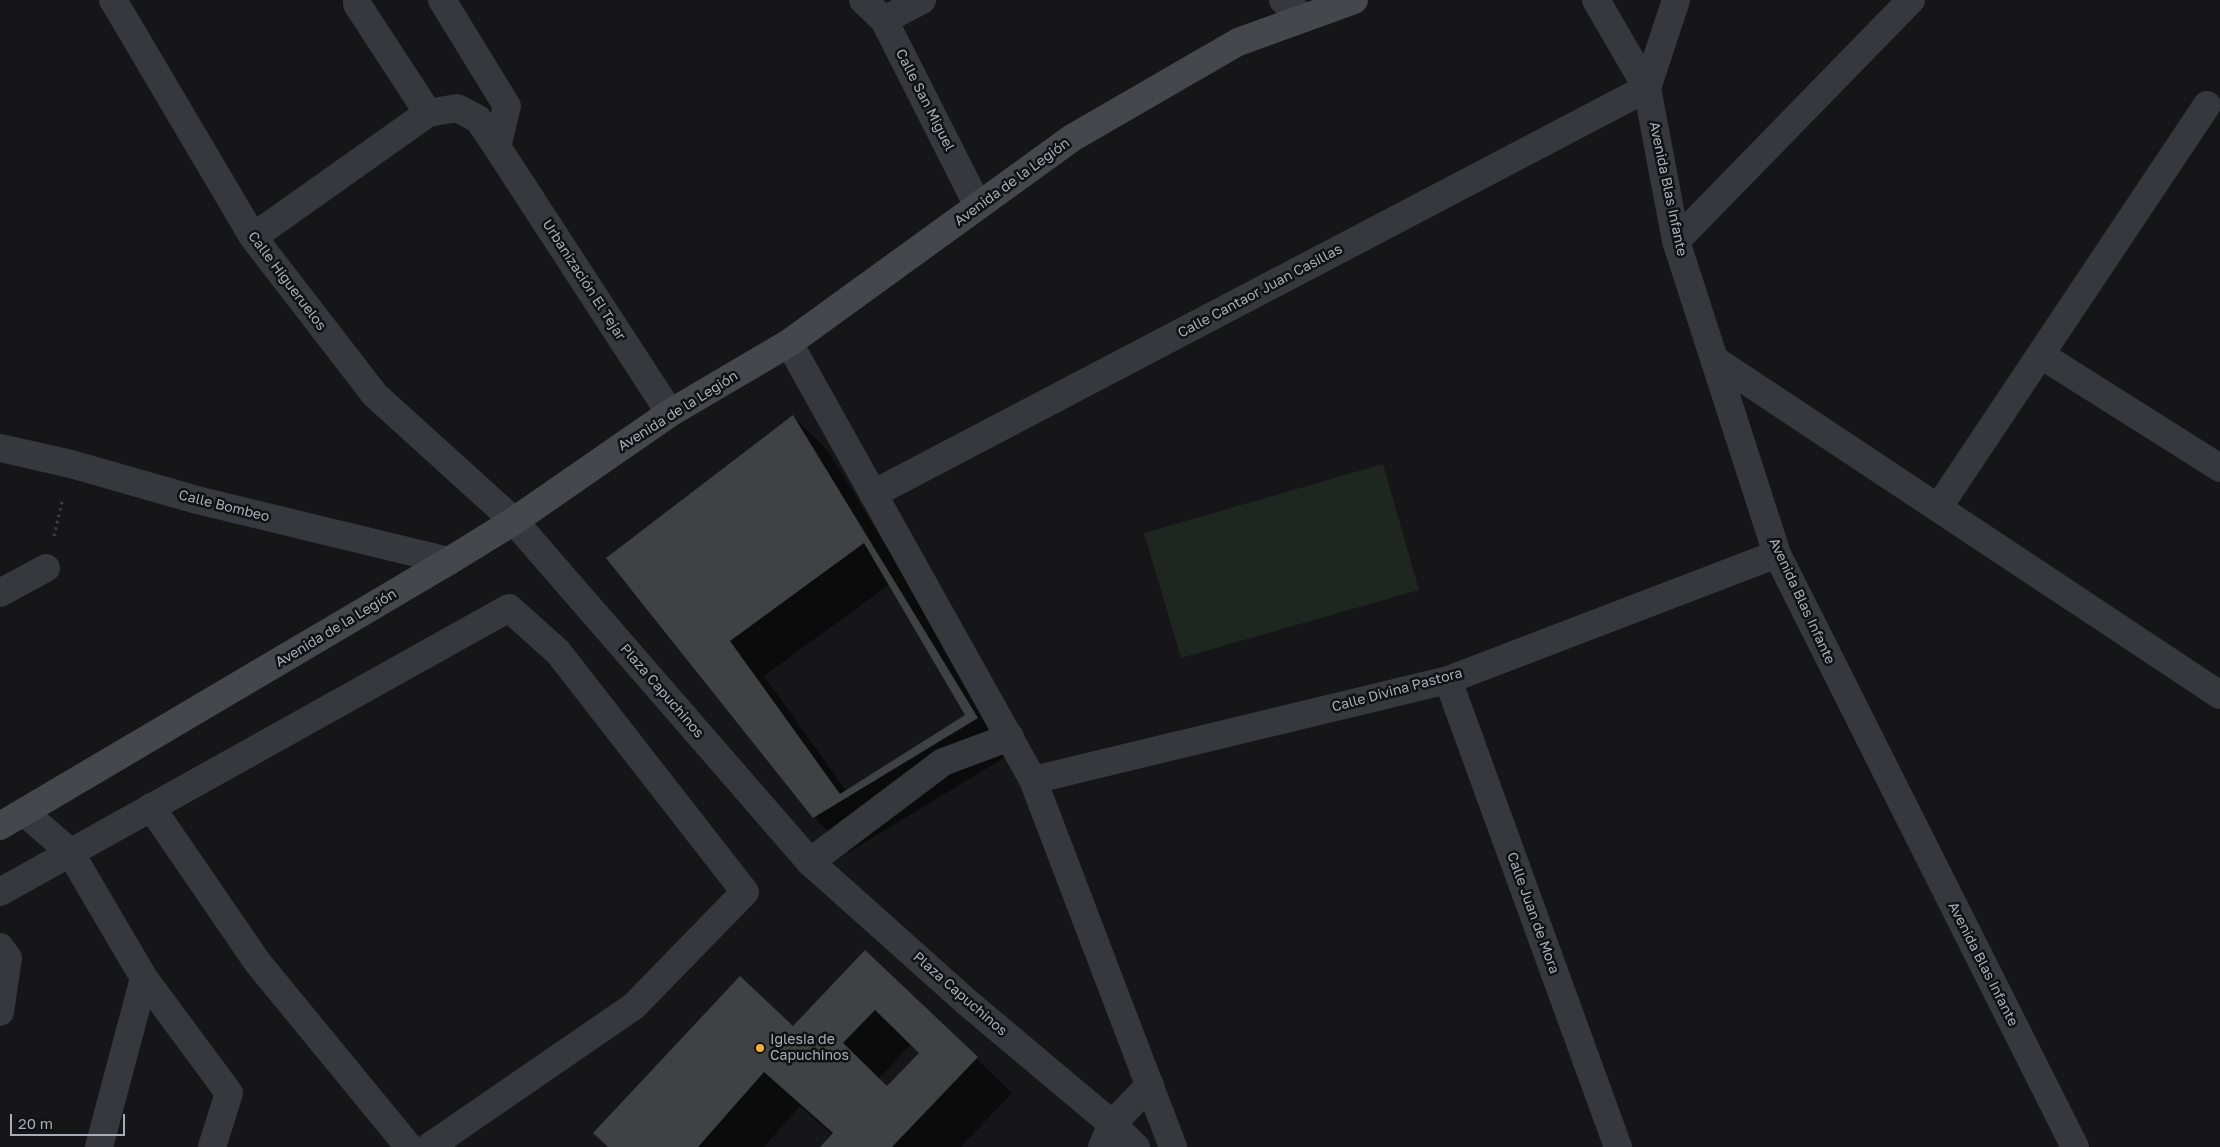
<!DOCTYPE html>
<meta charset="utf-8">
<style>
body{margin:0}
#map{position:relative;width:2220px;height:1147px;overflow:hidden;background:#161618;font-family:"Golos Text",sans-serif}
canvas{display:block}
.scale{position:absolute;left:10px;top:1114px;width:115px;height:22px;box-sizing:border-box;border:2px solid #a8adb8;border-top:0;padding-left:6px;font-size:15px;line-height:18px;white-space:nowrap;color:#a8adb8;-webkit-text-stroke:4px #111113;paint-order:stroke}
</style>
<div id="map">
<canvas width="2220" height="1147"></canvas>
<div class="scale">20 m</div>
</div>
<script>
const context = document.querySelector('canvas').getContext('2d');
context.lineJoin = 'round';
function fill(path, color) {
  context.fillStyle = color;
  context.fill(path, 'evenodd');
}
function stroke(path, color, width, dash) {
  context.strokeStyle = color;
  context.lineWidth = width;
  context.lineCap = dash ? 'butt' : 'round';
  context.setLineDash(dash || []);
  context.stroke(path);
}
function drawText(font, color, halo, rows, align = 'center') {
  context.font = font + ' "Golos Text",sans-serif';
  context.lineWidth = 5;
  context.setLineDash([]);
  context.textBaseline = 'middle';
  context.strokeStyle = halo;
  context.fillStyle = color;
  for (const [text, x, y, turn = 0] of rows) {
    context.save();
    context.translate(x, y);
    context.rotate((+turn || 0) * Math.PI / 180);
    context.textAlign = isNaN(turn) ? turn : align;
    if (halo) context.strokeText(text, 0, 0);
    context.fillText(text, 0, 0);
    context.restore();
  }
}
fill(new Path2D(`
 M1383,464L1419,590L1181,658L1144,533Z`), '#1e261f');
fill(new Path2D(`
 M793,416L828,451L1012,753L849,852L814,817L608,558ZM890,584L967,715L847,792L764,676Z
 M865,952L1012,1093L961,1147H822L833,1135L800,1106L764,1147H608L793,1028ZM911,1044L921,1054L887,1088L878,1079Z`), '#0007');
fill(new Path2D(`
 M793,415L978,718L813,818L606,558ZM864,543L965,715L840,794L730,641Z
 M865,950L978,1057L892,1147H820L833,1133L764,1072L698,1147H608L593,1133L740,976L793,1026ZM875,1010L919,1053L887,1086L843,1043Z`), '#404145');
stroke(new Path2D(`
 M54,536L63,498`), '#3d3f44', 3, [2.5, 4]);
stroke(new Path2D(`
 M113,0L253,237L375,395L514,521
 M357,0V4L428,113
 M442,0L507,106L497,147L670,413
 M863,0L884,20L978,206
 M1283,0L1304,18
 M884,20L922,0
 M253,237L428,113L457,108L478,119L497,147
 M1676,241L1911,0
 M2041,355L2220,468
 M1715,360L2220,695
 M0,448L71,464L197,500L449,561
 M873,494L1647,88
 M1938,508L2207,105
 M0,593L46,568
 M1448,680L1618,1147
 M1033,780L1448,680L1777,554
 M151,807L258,963L409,1147
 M25,813L70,852L144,978L99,1147
 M810,862L943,762L1010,737
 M0,892L509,608L558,652L745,892L634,1006L429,1147
 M0,947L8,958L0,1012
 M144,978L229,1093L212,1147
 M1102,1147L1112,1124L1150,1085`), '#37383d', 28);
stroke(new Path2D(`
 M1596,0L1647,88L1676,241L1777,554L2075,1147
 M1647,88L1676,0
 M789,343L1033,780L1173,1147
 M514,521L810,862L969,1004L1112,1124L1136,1147`), '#37383d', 28);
stroke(new Path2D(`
 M0,826L449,561L514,521L670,413L789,343L1072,138L1238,42L1354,0`), '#45474d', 28);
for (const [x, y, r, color] of [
 [760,1048,5,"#f2b134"]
]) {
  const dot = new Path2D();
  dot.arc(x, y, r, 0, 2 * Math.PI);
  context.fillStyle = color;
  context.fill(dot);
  stroke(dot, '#111113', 2);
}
drawText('14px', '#a8adb8', '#111113', [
 ["Calle San Miguel",925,100,63],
 ["Avenida de la Legión",1012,182,-36],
 ["Avenida Blas Infante",1668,189,78],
 ["Urbanización El Tejar",584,280,57],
 ["Calle Higueruelos",287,281,53],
 ["Calle Cantaor Juan Casillas",1260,291,-28],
 ["Avenida de la Legión",678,411,-32],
 ["Calle Bombeo",224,506,14],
 ["Avenida Blas Infante",1802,601,65],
 ["Avenida de la Legión",336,628,-31],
 ["Calle Divina Pastora",1397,690,-15],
 ["Plaza Capuchinos",662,691,49],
 ["Calle Juan de Mora",1533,913,70],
 ["Avenida Blas Infante",1983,964,63],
 ["Plaza Capuchinos",960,994,41]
]);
drawText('14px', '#a8adb8', '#111113', [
 ["Iglesia de",770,1040],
 ["Capuchinos",770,1056]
], 'left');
</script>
